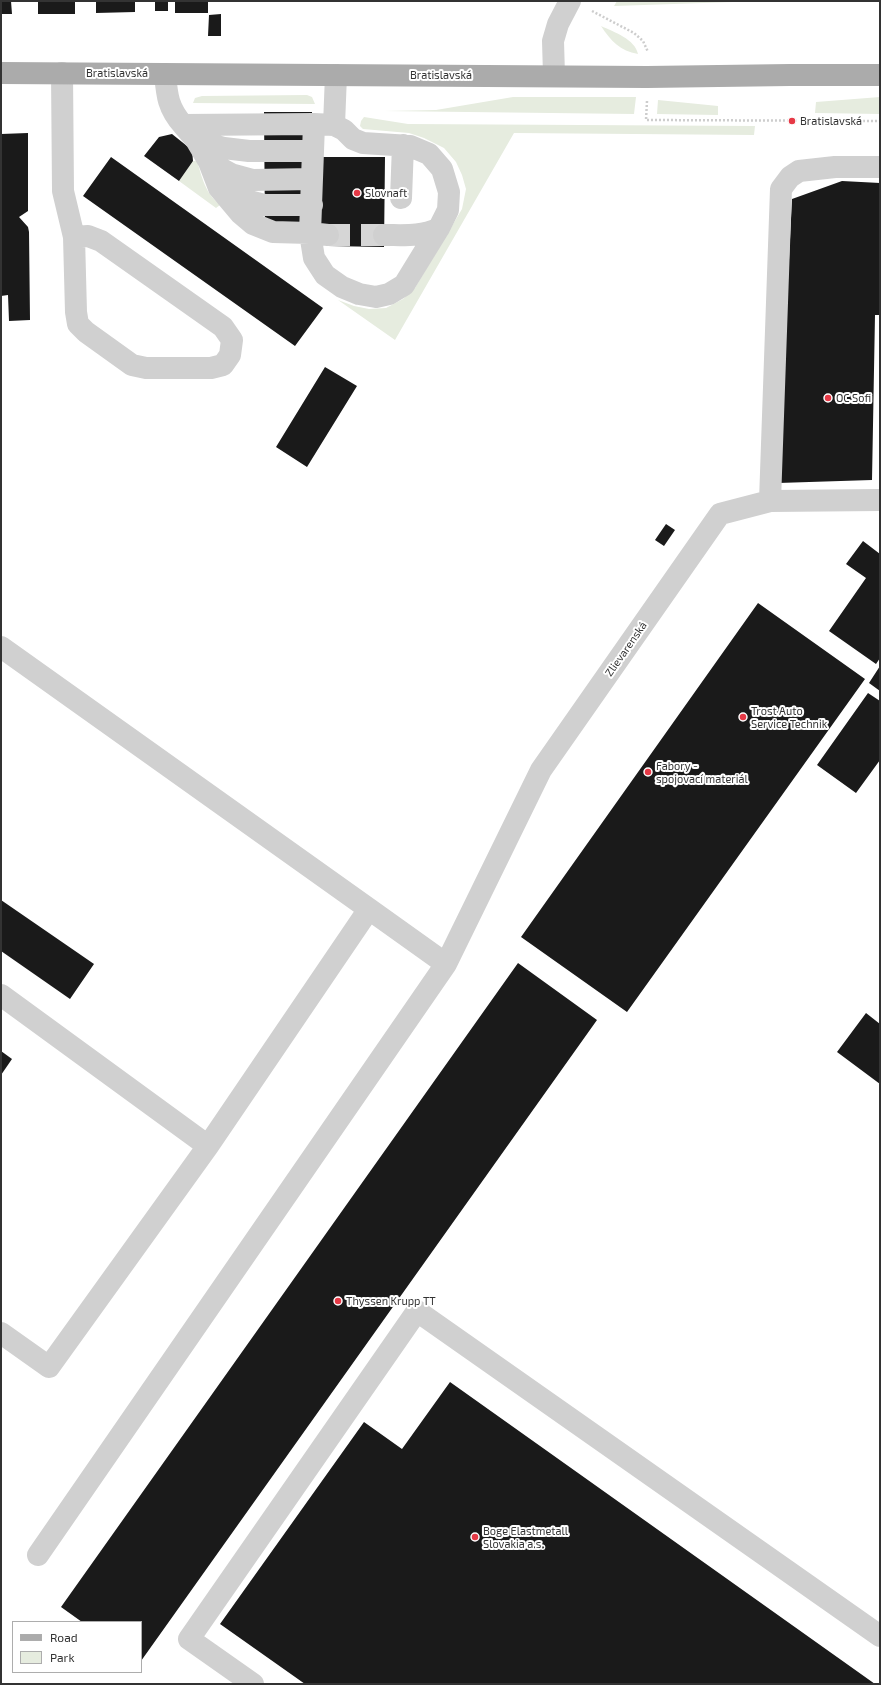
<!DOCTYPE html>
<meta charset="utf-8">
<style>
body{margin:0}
#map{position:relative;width:881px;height:1685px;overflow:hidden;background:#fff;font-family:"Exo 2",sans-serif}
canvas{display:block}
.frame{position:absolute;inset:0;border:2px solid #333;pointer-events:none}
.legend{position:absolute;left:12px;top:1621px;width:130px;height:52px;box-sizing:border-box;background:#fff;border:1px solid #adadad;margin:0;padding:5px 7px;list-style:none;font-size:12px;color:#333}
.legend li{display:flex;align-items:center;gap:8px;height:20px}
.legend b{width:20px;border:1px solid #adadad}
</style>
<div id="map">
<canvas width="881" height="1685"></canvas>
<div class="frame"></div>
<ul class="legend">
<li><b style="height:5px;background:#ababab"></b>Road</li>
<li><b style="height:11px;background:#e6ecdf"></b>Park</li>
</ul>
</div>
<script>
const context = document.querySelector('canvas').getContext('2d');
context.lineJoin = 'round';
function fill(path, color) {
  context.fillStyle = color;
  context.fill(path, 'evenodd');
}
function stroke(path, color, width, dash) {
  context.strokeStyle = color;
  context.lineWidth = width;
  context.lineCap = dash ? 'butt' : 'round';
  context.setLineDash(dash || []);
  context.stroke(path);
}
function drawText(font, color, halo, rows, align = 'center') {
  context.font = font + ' "Exo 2",sans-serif';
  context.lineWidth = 4;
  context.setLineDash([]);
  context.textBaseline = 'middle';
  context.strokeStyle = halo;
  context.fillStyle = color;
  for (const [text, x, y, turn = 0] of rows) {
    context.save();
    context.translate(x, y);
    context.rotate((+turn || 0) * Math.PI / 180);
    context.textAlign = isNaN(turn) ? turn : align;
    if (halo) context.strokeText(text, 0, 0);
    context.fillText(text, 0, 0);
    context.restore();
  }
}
fill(new Path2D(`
 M617,1H763L614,6Z
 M601,26C614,32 635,39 638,54C620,51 611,41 601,26Z
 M307,95L312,97L315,104L193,103L195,98L202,96Z
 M513,97H636L634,114L384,111L436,110Z
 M880,97V114L815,113L816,102Z
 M658,100L718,106V115L657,114Z
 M364,117L408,124L755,126L754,135L514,133L395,340L338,300L354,306L369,309L386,308L403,299L415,288L462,209L466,189L462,175L456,162L444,148L424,138L409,133L363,129L360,126L361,121Z
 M193,161H197C202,177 205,193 220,205L216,208L179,181Z`), '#e6ecdf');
fill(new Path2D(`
 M1,1H11L12,14H1Z
 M38,1H75V14H38Z
 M96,1H135V12L96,13Z
 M155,1H168V11H155Z
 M175,1H208V13H175Z
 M221,14V36H208L209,15Z
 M264,112H312V157H385L384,247L328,246L329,228L265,232Z
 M28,133V211L19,217L28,227L29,232L30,320L9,321L8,295L1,296V134Z
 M172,134L192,150L193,161L179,181L144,156L159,137Z
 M111,157L323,308L295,346L83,196Z
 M842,181L880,183V315H875L872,480L778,483L792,199Z
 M325,367L357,386L307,467L276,447Z
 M666,524L675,530L664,546L655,540Z
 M863,541L880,554V658L876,664L829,631L866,578L846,564Z
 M758,603L865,679L627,1012L521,937Z
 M880,666V691L869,683Z
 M868,693L880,701V760L856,793L817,765Z
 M1,900L94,964L70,999L1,951Z
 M518,963L597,1020L141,1661V1622H82L61,1607Z
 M866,1013L880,1024V1084L837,1052Z
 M1,1051L12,1059L1,1075Z
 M450,1382L875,1684H305L220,1624L364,1422L402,1449Z`), '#1a1a1a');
stroke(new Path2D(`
 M328,235H384`), '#d6d6d6', 22, [22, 11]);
stroke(new Path2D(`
 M592,11L634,33L643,41L648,52
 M647,101L646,120L880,121`), '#cdcdcd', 2.5, [2, 2]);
stroke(new Path2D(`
 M62,73L63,191L74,237L76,312L78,324L86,332L132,365L146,368H211L223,365L230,355L232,340L223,327L101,241L88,236L74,237
 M165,74C167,96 168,108 183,125L314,124L334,125L344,130L353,139L363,143L410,146L429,154L442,169L449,192L448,210L439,228L404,285L389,294L376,297L359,294L342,287L325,275L314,258L310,233L314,124
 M554,75L553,41L558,24L570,1
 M183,125L196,140L209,162L219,188L240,213L253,224L273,232L310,233L328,235
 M334,125L336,75
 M196,140L224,148L249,151H313
 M209,162L231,174L253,180L312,179
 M224,190L245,200L264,205H312
 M401,198L403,145
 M384,235C404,235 421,237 439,228
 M770,501L781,189L790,177L799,171L835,167H880
 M1,647L369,909
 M446,964L541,770L720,514L770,501L880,500
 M1,995L208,1146
 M1,1333L49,1367L208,1146L369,909L446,964L38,1555
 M253,1684L189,1639L417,1311L880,1636`), '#d0d0d0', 22);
stroke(new Path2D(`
 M1,73L647,77L790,75H880`), '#ababab', 22);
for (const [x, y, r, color] of [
 [792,121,4,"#e63946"],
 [357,193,4,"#e63946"],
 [828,398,4,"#e63946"],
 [743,717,4,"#e63946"],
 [648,772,4,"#e63946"],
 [338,1301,4,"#e63946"],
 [475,1537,4,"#e63946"]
]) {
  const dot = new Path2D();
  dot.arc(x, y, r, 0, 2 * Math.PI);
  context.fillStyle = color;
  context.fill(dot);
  stroke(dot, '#fff', 1.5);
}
drawText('11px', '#333', '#fff', [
 ["Bratislavská",117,73],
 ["Bratislavská",441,75],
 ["Zlievarenská",626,649,-55]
]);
drawText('11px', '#333', '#fff', [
 ["Bratislavská",800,121],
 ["Slovnaft",365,193],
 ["OC Sofi",836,398],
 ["Trost Auto",751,711],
 ["Service Technik",751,724],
 ["Fabory -",656,766],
 ["spojovací materiál",656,779],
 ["Thyssen Krupp TT",346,1301],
 ["Boge Elastmetall",483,1531],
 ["Slovakia a.s.",483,1544]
], 'left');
</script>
